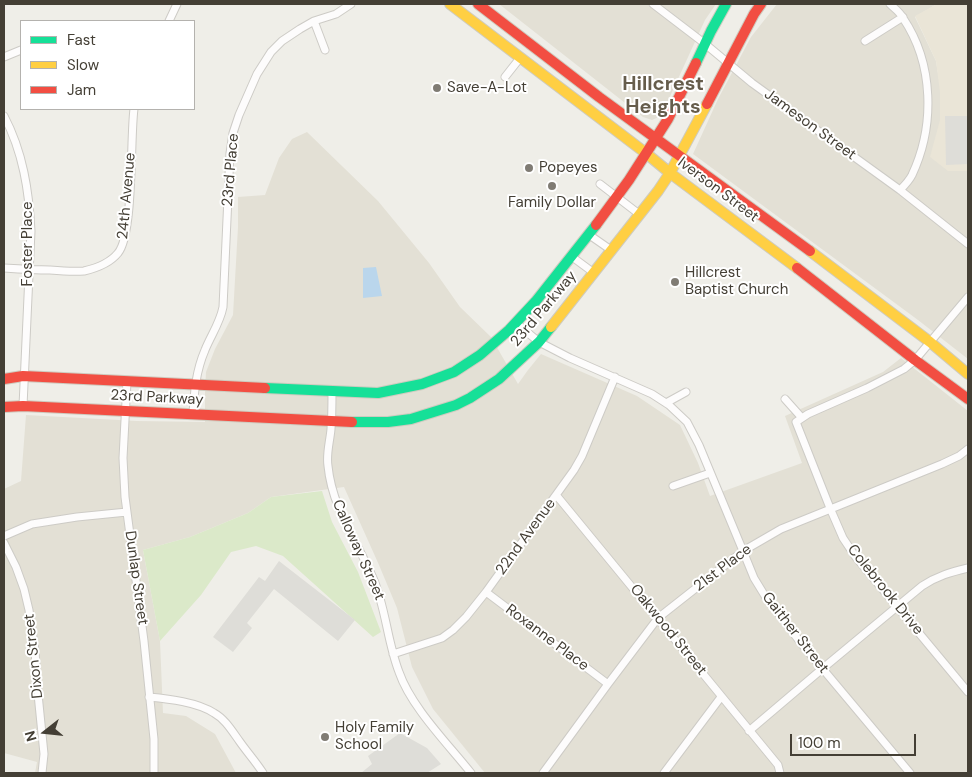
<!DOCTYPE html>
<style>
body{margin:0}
#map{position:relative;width:972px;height:777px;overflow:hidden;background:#efeee8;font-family:"DM Sans",sans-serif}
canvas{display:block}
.frame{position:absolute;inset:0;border:5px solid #443f35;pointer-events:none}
.legend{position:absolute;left:20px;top:20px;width:175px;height:90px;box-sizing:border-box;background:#fff;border:1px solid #b4b2ae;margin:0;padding:6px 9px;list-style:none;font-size:15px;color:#443f35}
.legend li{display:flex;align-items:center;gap:10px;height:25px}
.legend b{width:25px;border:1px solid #b4b2ae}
.north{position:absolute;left:20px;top:707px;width:50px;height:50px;-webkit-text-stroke:4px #fff;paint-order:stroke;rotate:254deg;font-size:14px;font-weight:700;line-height:20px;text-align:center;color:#443f35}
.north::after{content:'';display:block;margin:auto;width:18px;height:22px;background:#443f35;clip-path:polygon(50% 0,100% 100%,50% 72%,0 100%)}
.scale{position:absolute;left:790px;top:734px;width:126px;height:22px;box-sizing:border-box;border:2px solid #443f35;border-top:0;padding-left:6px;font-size:15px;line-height:18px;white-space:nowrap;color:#443f35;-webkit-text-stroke:4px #fff;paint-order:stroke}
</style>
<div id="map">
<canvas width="972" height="777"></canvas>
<div class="frame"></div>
<ul class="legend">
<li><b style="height:6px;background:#16e098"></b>Fast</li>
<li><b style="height:6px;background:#ffcf43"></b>Slow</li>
<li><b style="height:6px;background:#f24e42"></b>Jam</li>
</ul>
<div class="north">N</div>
<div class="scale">100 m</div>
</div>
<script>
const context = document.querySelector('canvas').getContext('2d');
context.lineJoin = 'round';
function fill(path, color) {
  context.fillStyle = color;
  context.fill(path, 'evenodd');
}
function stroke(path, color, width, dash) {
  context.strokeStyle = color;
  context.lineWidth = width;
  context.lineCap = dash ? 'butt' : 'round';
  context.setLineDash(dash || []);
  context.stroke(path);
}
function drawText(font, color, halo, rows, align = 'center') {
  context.font = font + ' "DM Sans",sans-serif';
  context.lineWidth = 4;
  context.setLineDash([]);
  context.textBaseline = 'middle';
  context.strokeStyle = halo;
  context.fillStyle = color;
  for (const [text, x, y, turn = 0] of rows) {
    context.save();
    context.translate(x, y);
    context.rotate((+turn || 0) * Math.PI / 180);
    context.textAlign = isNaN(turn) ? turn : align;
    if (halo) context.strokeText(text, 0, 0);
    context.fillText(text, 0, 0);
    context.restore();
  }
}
fill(new Path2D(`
 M499,4H716L705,20L661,116L652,120L643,117Z
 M777,4H937L915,17L936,61L941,92L948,171H968V359L918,320L693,154L718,99L751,37Z
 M307,132L378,201L429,263L460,307L491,337L518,384L528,370L541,354L637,396L680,425L698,463L710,496L802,463L785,416L883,372L901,358L968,411V773H485L433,709L412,667L397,608L379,565L344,487L271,497L248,513L190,537L143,550L160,641L163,713L186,716L215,734L236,773H35L37,762L4,753V489L21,481L26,415L137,421L205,422V392L206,372L215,349L233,315L238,227V197L265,195L279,158L292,139Z`), '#e3e0d5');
fill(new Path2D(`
 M937,4H968V171H948L930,157L940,120V92L936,61L915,16Z`), '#eae5d7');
fill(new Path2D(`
 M322,491L332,522L358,572L381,632L373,637L283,556L256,546L231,552L201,595L160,641L143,550L190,537L248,513L271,497Z`), '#dbe9c9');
fill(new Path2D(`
 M945,116H968V164L946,165Z
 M279,561L355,620L338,641L274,589L247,623L252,628L233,652L213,637L259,577L265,581Z
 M400,733L427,748L441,764L427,773H361L372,764L368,756Z`), '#deddd8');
fill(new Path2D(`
 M376,267L382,296L363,298V268Z`), '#bad6ec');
const street = new Path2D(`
 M653,4L704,43L752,83L900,190L968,244
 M890,4C894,8 900,12 903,18C934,64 935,126 912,175C909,181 904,186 900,190
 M169,21L177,4
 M314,21L325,50
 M865,41L903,17
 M4,57L21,50
 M505,77L520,58
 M4,116C23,152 29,191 31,231L23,406
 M600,184L639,214
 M588,234L611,250
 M571,256L594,273
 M4,268C19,269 35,270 50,270C61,271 73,272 84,271C97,268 110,263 118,253C134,234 130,138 134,109
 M968,297L915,360L904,369L867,388L808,414L796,422L830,508L843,538L855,556L968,692
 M516,323L539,342L570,358L652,394L669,405L687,422L699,445L743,551L754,578L765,596L801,643L910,773
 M127,382L123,458L125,497L144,641L154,739V773
 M332,391C332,403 332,416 331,429C330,441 326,454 328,466C332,508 357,541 373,578C386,608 387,641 399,672C411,707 448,744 471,773
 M785,399L802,418
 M666,403L686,392
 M193,415C194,392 196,371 205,350C211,335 220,323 223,307L230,153L233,133L239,115L257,74L271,52L282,41L300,29L314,21L336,14L351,4
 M673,486L710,473
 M557,496L778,765L780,773
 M4,536L32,524L77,517L127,512
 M4,543L16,567L24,589L29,610L35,651L38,694L44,754L42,773
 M486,592L608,684
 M393,654L442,638L453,630L466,617L486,592L574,470L582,456L615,377
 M149,697C169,699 197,702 214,713C225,719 232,731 240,742C247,752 256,762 263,773
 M749,731L822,669L922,586C937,576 951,572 968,568
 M543,773L608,684L658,618L743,551L781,529L942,464L959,456L968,449
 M664,773L721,697`);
const fast = new Path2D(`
 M696,63L711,31L726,4
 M265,388L378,393L422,384L454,372L480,355L509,330L536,301L596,225
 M352,422H388L411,419L456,405L470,398L499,379L539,342L551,327`);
const slow = new Path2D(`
 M450,4L647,154L670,173L797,268
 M810,251L930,342L968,374
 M551,327L658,191L670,173L707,104`);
const jam = new Path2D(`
 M478,4L599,97L810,251
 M707,104L754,14L761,4
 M596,225L629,180L668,119L696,63
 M797,268L915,360L968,399
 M4,379L23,376L265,388
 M4,407L23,406L352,422`);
stroke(street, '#cdcbc6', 9);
stroke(fast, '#cecbbf', 12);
stroke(slow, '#cecbbf', 12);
stroke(jam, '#cecbbf', 12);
stroke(street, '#fdfcfc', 7);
stroke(fast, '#16e098', 10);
stroke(slow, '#ffcf43', 10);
stroke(jam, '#f24e42', 10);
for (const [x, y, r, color] of [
 [437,88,5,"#807c74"],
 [529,168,5,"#807c74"],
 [552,186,5,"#807c74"],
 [675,282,5,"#807c74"],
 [325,737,5,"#807c74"]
]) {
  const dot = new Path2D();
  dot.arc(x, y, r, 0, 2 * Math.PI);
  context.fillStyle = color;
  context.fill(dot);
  stroke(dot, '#fff', 2);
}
drawText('15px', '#443f35', '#fff', [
 ["Save-A-Lot",447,88],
 ["Popeyes",539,168],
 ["Family Dollar",552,203,"center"],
 ["Hillcrest",685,273],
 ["Baptist Church",685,290],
 ["Holy Family",335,728],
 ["School",335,745]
], 'left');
drawText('15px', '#443f35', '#fff', [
 ["Jameson Street",810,125,36],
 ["23rd Place",231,170,-85],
 ["Iverson Street",718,190,37],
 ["24th Avenue",127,196,-85],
 ["Foster Place",28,244,-90],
 ["23rd Parkway",544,309,-50],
 ["23rd Parkway",157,398,3],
 ["22nd Avenue",526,537,-54],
 ["Calloway Street",358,550,66],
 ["21st Place",723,568,-37],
 ["Dunlap Street",136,578,82],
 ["Colebrook Drive",885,590,51],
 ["Oakwood Street",668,630,51],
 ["Gaither Street",795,633,52],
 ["Roxanne Place",547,638,37],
 ["Dixon Street",34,656,-96]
]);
drawText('bold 20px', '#665d4c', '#fff', [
 ["Hillcrest",663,85],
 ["Heights",663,108]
]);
</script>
